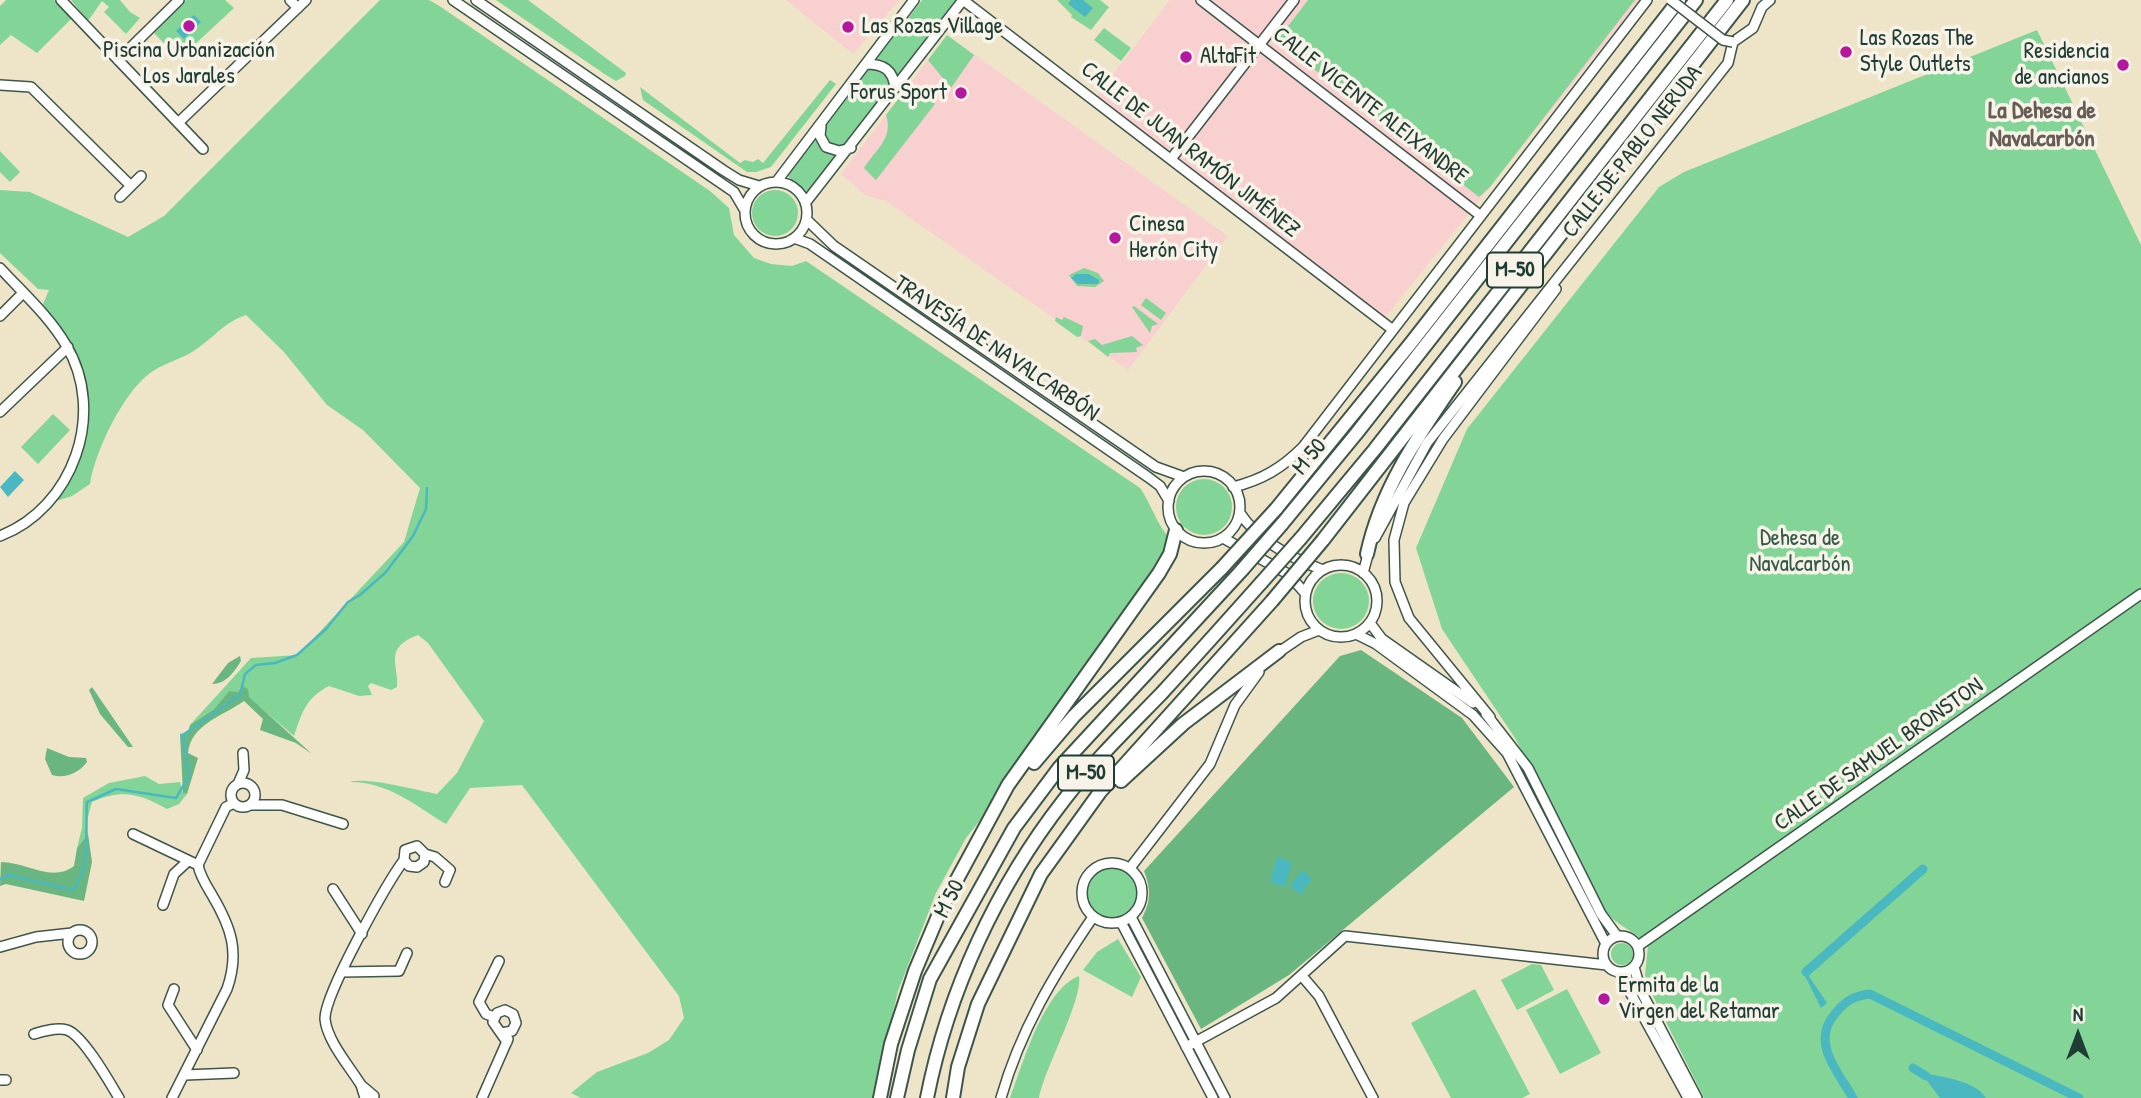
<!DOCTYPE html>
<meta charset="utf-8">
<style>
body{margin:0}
#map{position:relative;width:2141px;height:1098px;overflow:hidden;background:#eee4c8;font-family:"Patrick Hand",sans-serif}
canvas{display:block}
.north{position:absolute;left:2043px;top:1000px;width:70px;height:70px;-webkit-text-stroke:5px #f7f3e8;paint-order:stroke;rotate:0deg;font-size:19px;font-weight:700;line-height:28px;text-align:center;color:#1f3d34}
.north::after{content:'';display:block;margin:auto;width:24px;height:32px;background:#1f3d34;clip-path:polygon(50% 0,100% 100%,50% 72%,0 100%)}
</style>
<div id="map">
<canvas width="2141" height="1098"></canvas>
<div class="north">N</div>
</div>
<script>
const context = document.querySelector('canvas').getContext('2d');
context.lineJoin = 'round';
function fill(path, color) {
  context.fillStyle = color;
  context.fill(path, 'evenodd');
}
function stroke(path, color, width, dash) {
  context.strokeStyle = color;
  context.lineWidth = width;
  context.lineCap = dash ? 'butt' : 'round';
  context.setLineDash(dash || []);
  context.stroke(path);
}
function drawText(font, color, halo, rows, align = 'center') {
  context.font = font + ' "Patrick Hand",sans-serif';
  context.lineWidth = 7;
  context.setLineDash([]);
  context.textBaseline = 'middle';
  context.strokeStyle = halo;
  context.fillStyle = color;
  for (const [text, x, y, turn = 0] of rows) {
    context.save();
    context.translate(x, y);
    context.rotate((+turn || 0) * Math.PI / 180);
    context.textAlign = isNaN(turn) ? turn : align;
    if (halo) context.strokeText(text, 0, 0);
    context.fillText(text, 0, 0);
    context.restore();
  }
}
fill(new Path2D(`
 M786,0H899L853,54Z
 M1170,0H1640L1384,319L1095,98Z
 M947,35L1228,236L1128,370L886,201L865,195L841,174Z`), '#f7d0cf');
fill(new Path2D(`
 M6,0H54L72,18L37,53L11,35L0,45V6Z
 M71,0H120L130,12L140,18L126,34L104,12L109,7L102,1L88,21Z
 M186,0H225L234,8L179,59L154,33Z
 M380,0H429L438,5L710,191L729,208L734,235L754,258L771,264L792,266L806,261L1140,488C1152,505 1158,529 1174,542L1008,785L966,838L936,893L898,991L873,1098H581L571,1093L597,1072L648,1053L669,1040L684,1018L679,996L522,785L470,788L446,824C414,805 389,782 350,782C368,777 415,790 437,794L457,773L484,721L428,643L418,635C383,648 399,664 397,687L391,690L371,683L368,686L372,695L359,696L329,686C306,698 302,712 294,736L248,697L229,691L214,709L190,725L251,658L298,655L404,542L420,488L363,430L327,405L284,352L246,315C225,322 215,336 198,348C184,359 165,362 150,373C123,393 95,451 90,484L72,496L47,504L65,483L84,416L68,347L43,304L49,290L38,289L0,253V190L30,192L128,237L164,216Z
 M496,0H528L626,73L625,76L616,81L606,75Z
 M922,0H957L808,192L786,175Z
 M1057,0H1100L1109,7L1091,30L1071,17L1072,15Z
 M1308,0H1635L1490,187L1479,197L1279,42V38Z
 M1104,28L1131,48L1121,61L1094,40Z
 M2037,30L2141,245V1098H1704L1648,986L1645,975L1648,946C1637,932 1620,927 1607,914L1515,738L1442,629L1416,548L1467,429L1659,187L1684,172Z
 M947,35L974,55L951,88L928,60Z
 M830,80L836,84L771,167L756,172H747L643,100L640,87L740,163L745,160L753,162L758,159L763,163Z
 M906,89L913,90L935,104L876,180L864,168C875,150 894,138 886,115Z
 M0,151L20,172L10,182L0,172Z
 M752 213a23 23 0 1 1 46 0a23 23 0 1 1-46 0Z
 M1084,268L1098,273L1104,281L1095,287L1077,286L1069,275Z
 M1146,298L1166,313L1161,320L1141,305Z
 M1134,306L1158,324L1152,326L1150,333L1132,307Z
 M1056,317L1062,320L1064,317L1083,326L1081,336L1077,337L1055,321Z
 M1132,336L1143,345L1136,348L1137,352L1110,353L1108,357L1088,341L1095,339L1102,345Z
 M53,414L70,430L38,464L21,447Z
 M1176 507a28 28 0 1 1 56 0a28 28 0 1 1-56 0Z
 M1313 601a28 28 0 1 1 56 0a28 28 0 1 1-56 0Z
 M145,776L159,784L180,782L183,793L187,794L179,804L167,809C139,793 121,789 92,802L86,824L88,834L77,848L82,828L83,798L109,783Z
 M1085 893a27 27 0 1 1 54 0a27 27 0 1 1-54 0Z
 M1130,924L1188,1036L1185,1038L1127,926Z
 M1118,939L1141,977L1132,997L1083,970L1097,952Z
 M1611 954a11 11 0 1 1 22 0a11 11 0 1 1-22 0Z
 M1532,964L1541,965L1554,990L1517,1010L1501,980Z
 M1079,976C1083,1000 1045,1067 1039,1098H1010C1023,1064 1043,990 1079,976Z
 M1475,989L1530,1094L1522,1098H1451L1411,1023Z
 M1567,989L1601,1053L1560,1074L1526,1010Z`), '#83d597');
fill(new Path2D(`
 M1361,650L1462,718L1514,787L1289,975L1201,1029L1142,918C1151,901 1151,889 1144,871L1340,656Z
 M240,656L241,661C234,672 226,684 212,684L228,663Z
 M242,686L248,689L249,697L312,754L296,743L260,730L263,719L244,701C223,716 191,724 188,753L198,758L187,794L183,793L180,734L188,732L190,725L214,709L229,691L238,692Z
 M92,687L133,747H128L100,714L89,690Z
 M47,748L69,757L86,758L87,762C79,773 65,779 52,775L45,759Z
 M88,834L92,862L84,901L6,884L0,886L1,862C26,862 52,883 74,866L77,848Z`), '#6ab680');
fill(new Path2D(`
 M1071,0H1083L1093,8L1085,17L1068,4Z
 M194,15L201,22L184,39L176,31Z
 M1076,274H1089L1099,280L1098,284H1078L1071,278Z
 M15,471L24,480L8,497L0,487Z
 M1277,857L1292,862L1285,887L1270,882Z
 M1302,870L1312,879L1300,894L1290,886Z
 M1806,972L1827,1003L1821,1008L1804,974Z
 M1928,1074C1945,1077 1977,1082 1986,1098H1940L1925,1078Z`), '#49b8c0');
stroke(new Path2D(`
 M0,879L9,875L73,890C91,868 85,829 87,802L116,789L176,798L189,776L183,735L240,695L245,674L256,665L275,663L297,655L326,629L348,602L360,595L386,572L413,536L426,509L427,488`), '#49b8c0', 2.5);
stroke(new Path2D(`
 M1806,972L1923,869
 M1913,1068L1926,1076
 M1853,1098C1838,1072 1811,1043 1834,1015C1845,1001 1853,996 1870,994L2079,1098`), '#49b8c0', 9);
const minor = new Path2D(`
 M61,0L203,149
 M290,0L298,8
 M453,0L734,192L744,209
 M476,0L723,170L739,180L759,186
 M963,0L1393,330
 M1201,0L1481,216
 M118,60L179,0
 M866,64C884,64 893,70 895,88
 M0,85L31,87L131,186
 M178,123L306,0
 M821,126L820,136L826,147L839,151L851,148
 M1171,159L1294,0
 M777,181L914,0
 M745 213a31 31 0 1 1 62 0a31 31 0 1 1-62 0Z
 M120,197L141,176
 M806,202L963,0
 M807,220L834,246L1156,467L1184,477
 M794,238L810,244L1148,477L1160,486L1169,501
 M0,268C23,293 49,316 66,345C107,413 73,508 0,536
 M0,316L23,293
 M0,412L68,347
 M1168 507a36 36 0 1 1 72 0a36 36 0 1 1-72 0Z
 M1233,487C1262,480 1282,468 1303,447L1647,0
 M1240,513C1258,541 1291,558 1323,570
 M1223,538L1288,574L1305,593
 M1375,538L1427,443L1728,63L1733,42L1753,28L1762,7L1770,0
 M1305 601a36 36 0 1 1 72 0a36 36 0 1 1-72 0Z
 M1363,573L1369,551
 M1370,623L1382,639L1473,703
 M1356,634L1376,644L1473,715L1507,753L1606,944
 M1276,654L1301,637L1319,630
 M1486,714L1528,768L1601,914L1617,936
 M1490,717L1409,618L1395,582L1394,540L1404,503L1443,439L1556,289
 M231 795a12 12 0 1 1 24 0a12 12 0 1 1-24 0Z
 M238,784L244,770L243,753
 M251,805H282L343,824
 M133,834L198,865C200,876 206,885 212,895C231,927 240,952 227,989L172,1098
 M425,854L435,857L450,870L445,882
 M1082 893a30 30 0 1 1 60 0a30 30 0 1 1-60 0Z
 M198,865L226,807L234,803
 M1130,868L1210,764L1235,705L1259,672
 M333,889L362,934
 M163,905L174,874L188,861
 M1131,917L1225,1098
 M1121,922L1213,1098
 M68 942a12 12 0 1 1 24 0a12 12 0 1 1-24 0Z
 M1603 954a18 18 0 1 1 36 0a18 18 0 1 1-36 0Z
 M1638,946L2141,594
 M0,947L36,937L72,933
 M1634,967L1641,991L1697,1098
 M342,972L399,971L407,953
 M1619,972L1688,1098
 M1302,976L1319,996L1373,1098
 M174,989L168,1005L197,1050
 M494,1017L486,1014L479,1002L499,961
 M502,1033L512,1031L516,1023L513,1014L505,1010L497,1013L493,1022L507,1042
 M34,1034C44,1031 57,1027 67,1030C83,1035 110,1083 119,1098
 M1186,1047L1276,998L1345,936L1607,965
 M185,1075L234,1073
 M0,1080H6
 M361,1085C350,1067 327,1041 325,1019C324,995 387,883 404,860L405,850L417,846L425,854L424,862L417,867L409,866L404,860
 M365,1098L361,1085L374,1096
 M482,1098L508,1039
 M1001,1098C1020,1031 1054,974 1093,917`);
const highway = new Path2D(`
 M1276,509L1411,343L1679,0
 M1282,524L1356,434L1696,0
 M1301,538L1375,449L1727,0
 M1323,540L1743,0
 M1367,554C1381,489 1418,436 1455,382
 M1034,763L1074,716L1222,568
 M1121,781L1183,724L1279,651
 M880,1098L891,1044L915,971L941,909L1008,785L1159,573L1170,554L1176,530
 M897,1098L908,1050L930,979L1014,828L1059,768L1242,570
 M927,1098C948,991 997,886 1064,800C1093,762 1128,728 1161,694C1195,657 1228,620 1261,583
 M953,1098L958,1067L978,1004L1041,874L1100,792L1272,601`);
stroke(minor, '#3e564a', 12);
stroke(highway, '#3e564a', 16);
stroke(minor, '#fff', 9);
stroke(highway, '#fff', 12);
const minorBridge = new Path2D(`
 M1671,0L1723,40L1733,42`);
const highwayBridge = new Path2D(`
 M1222,568L1276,509
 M1242,570L1282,524
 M1261,583L1301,538
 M1272,601L1323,540`);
stroke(minorBridge, '#3e564a', 12, []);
stroke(highwayBridge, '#3e564a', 16, []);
stroke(minorBridge, '#fff', 9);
stroke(highwayBridge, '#fff', 12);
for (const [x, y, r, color] of [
 [189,26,7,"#b5179e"],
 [848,27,7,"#b5179e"],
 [1846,52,7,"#b5179e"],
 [1186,57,7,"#b5179e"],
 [2123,65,7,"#b5179e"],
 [961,93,7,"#b5179e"],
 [1115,238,7,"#b5179e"],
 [1604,999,7,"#b5179e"]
]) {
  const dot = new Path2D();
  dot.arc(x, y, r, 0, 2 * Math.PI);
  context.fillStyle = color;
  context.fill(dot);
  stroke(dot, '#f7f3e8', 2.5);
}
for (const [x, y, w] of [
 [1515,270,56],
 [1086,773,56]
]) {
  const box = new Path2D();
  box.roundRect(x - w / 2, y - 17.5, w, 35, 5);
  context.fillStyle = '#f7f3e8';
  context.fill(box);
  stroke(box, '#1f3d34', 2);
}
drawText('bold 21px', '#1f3d34', null, [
 ["M-50",1515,270],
 ["M-50",1086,773]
]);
drawText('23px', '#1f3d34', '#f7f3e8', [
 ["Las Rozas Village",862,27],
 ["Las Rozas The",1860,39],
 ["Style Outlets",1860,65],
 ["Piscina Urbanización",189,51,"center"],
 ["Los Jarales",189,77,"center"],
 ["Residencia",2109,52,"right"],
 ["de ancianos",2109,78,"right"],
 ["AltaFit",1200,57],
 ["Forus Sport",947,93,"right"],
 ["Cinesa",1129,225],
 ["Herón City",1129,251],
 ["Ermita de la",1618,986],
 ["Virgen del Retamar",1618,1012]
], 'left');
drawText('23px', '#1f3d34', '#f7f3e8', [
 ["CALLE VICENTE ALEIXANDRE",1370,106,38],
 ["CALLE DE JUAN RAMÓN JIMÉNEZ",1190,150,38],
 ["CALLE DE PABLO NERUDA",1633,152,-52],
 ["TRAVESÍA DE NAVALCARBÓN",996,349,34],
 ["M 50",1310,457,-50],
 ["CALLE DE SAMUEL BRONSTON",1879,755,-35],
 ["M 50",950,899,-63]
]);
drawText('23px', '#335b48', '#f7f3e8', [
 ["Dehesa de",1800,539],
 ["Navalcarbón",1800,565]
]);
drawText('bold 24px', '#675d54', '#f7f3e8', [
 ["La Dehesa de",2042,112],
 ["Navalcarbón",2042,140]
]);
</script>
